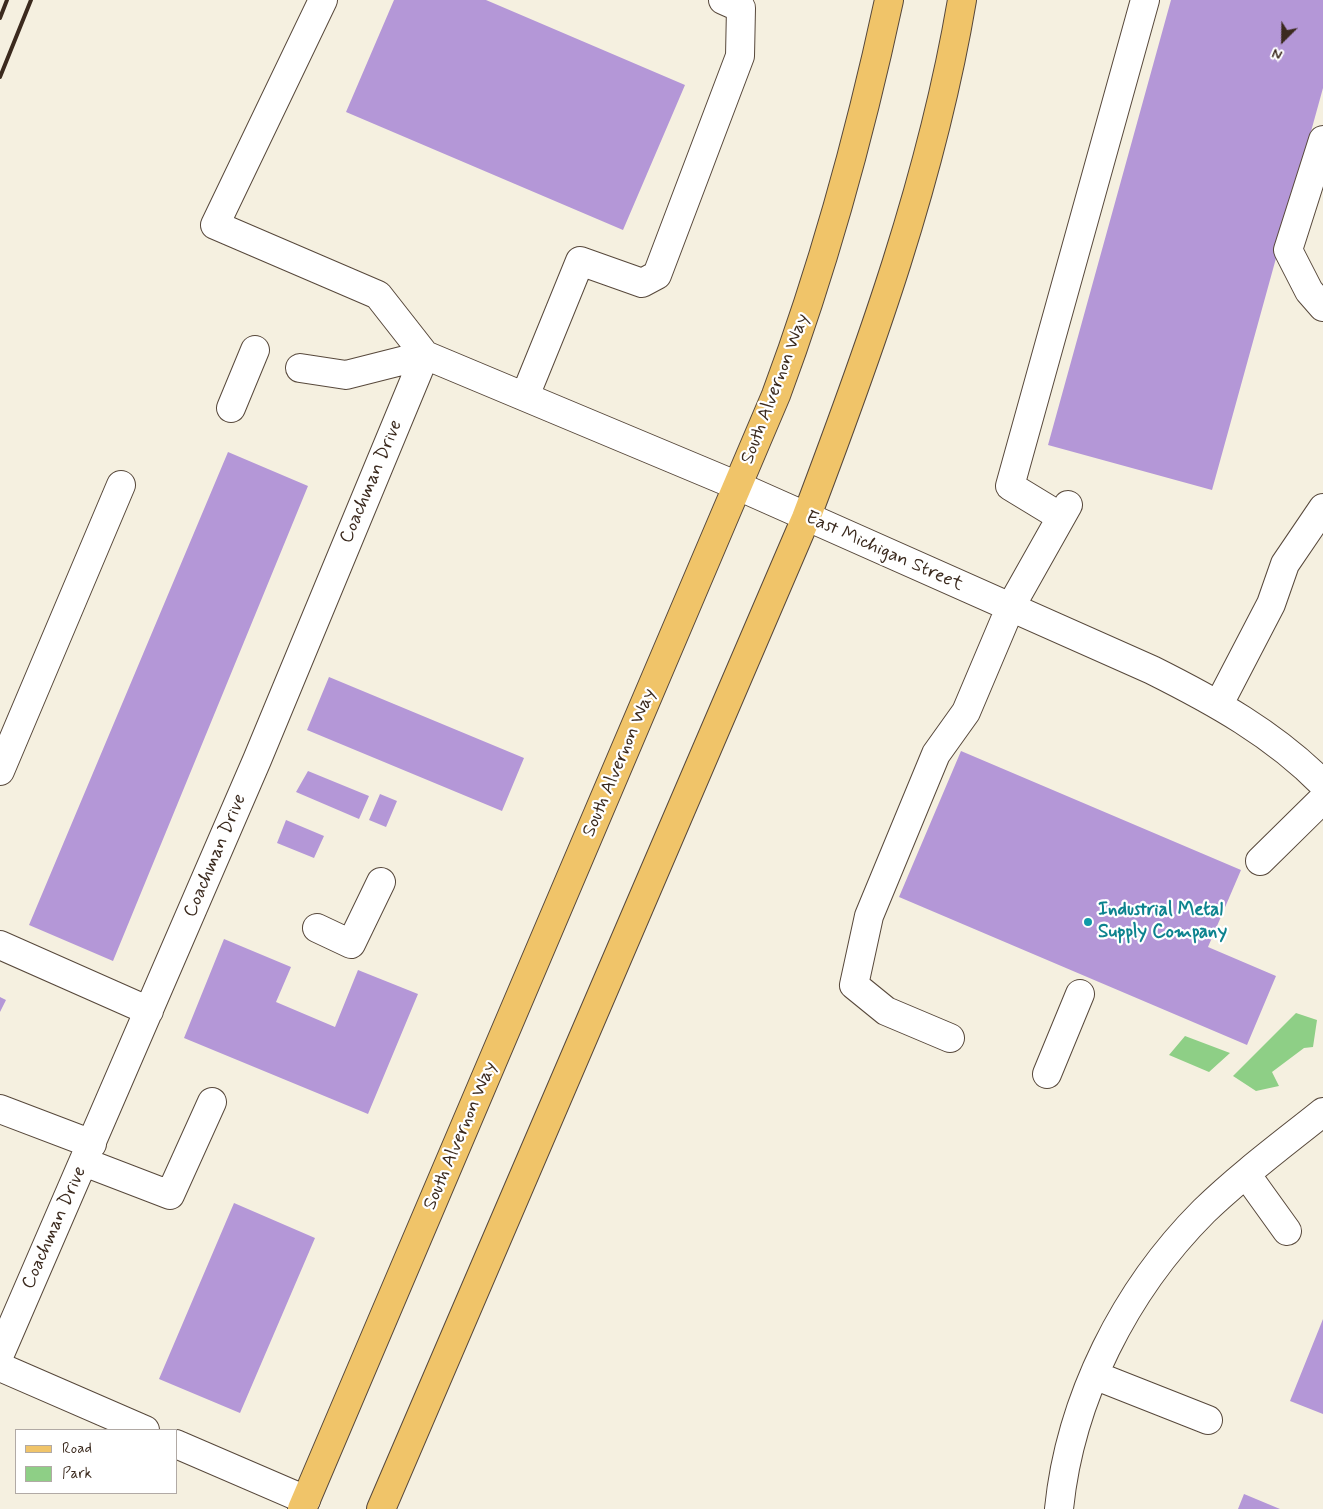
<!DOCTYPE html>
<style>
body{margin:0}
#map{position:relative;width:1323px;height:1509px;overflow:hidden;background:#f5f0e0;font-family:Mynerve,sans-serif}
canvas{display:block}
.legend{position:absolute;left:15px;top:1429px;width:162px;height:65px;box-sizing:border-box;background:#fff;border:1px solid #b1aaa5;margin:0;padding:6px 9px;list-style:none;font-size:15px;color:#3b2a1e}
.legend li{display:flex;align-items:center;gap:10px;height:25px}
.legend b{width:25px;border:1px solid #b1aaa5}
.north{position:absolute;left:1258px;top:15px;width:50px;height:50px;-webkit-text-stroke:4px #fff;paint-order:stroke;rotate:203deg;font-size:14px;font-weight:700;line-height:20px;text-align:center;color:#3b2a1e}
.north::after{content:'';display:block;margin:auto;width:18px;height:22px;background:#3b2a1e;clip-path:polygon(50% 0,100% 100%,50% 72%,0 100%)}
</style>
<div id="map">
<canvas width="1323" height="1509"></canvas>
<ul class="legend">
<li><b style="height:6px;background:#f0c469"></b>Road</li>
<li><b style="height:14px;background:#8ecf86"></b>Park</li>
</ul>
<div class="north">N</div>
</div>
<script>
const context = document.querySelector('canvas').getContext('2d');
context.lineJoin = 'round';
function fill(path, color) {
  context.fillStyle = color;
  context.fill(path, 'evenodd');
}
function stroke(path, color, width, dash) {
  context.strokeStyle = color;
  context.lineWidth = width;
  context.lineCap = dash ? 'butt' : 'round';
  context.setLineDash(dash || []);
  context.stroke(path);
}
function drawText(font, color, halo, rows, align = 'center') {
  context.font = font + ' Mynerve,sans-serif';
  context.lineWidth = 4.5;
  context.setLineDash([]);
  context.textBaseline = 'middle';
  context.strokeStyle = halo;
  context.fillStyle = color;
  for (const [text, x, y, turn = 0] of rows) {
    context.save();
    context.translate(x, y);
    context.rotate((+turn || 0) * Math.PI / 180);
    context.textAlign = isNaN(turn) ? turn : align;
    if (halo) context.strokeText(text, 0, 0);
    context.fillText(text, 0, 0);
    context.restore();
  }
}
fill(new Path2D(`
 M1296,1013L1317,1020L1313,1047L1304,1048L1272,1072L1279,1086L1256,1091L1233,1076Z
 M1185,1036L1230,1053L1209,1072L1169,1055Z`), '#8ecf86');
fill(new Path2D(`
 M394,0H486L685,85L623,230L346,112Z
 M1171,0H1323V88L1212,490L1048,445Z
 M228,452L308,486L113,961L29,925Z
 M329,677L524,758L502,811L307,730Z
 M961,751L1241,870L1208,947L1276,976L1247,1045L899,897Z
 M308,771L369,796L359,819L296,792Z
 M380,794L397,801L386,827L369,820Z
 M286,820L324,836L314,858L277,843Z
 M224,939L291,967L276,1002L335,1027L358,970L418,994L368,1114L184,1038Z
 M0,997L6,1000L0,1012Z
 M234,1203L315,1238L240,1413L159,1379Z
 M1323,1319V1414L1290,1401Z
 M1244,1494L1280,1509H1238Z`), '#b497d7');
const minor = new Path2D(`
 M323,0L215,225L378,295L425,355L738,486L1152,670C1214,701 1274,734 1323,784
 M1323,140L1288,250L1309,291L1323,307
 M300,368L346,375L425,355
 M525,396L580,261L642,283L657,275L740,56L741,8L723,0
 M231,408L255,350
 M1061,517L1010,486L1145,0
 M1219,704L1271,604L1285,564L1323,508
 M0,771L121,485
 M1260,861L1323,799
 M317,928L351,944L381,882
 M0,945L149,1011
 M950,1038L886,1011L854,985L869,916L936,754L966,712L1010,608L1068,505
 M1047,1074L1080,994
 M0,1109L92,1144
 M84,1162L170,1195L212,1102
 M1246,1174L1287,1231
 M0,1354L257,760L425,355
 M0,1367L145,1430
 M1094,1375L1208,1420
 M176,1444L306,1500
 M1059,1509C1070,1399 1125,1290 1204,1211C1241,1175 1283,1144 1323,1112`);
const major = new Path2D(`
 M302,1509L776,395C824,266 860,135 889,0
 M381,1509L806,518C870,349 932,178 962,0`);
stroke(minor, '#57483b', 30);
stroke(major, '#57483b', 30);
stroke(minor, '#fff', 28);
stroke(major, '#f0c469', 28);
stroke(new Path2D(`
 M0,18L7,0
 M0,77L31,0`), '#3b2a1e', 4);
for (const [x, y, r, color] of [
 [1088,922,5,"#0f9aa8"]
]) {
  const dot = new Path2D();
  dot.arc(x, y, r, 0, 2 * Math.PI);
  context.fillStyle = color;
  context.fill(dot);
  stroke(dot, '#fff', 2);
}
drawText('19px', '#3b2a1e', '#fff', [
 ["South Alvernon Way",776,389,-69],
 ["Coachman Drive",372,482,-67],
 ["East Michigan Street",884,552,24],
 ["South Alvernon Way",620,763,-67],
 ["Coachman Drive",216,856,-67],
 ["South Alvernon Way",461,1136,-67],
 ["Coachman Drive",55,1228,-66]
]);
drawText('bold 19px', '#0d838f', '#fff', [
 ["Industrial Metal",1098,911],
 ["Supply Company",1098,933]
], 'left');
</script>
